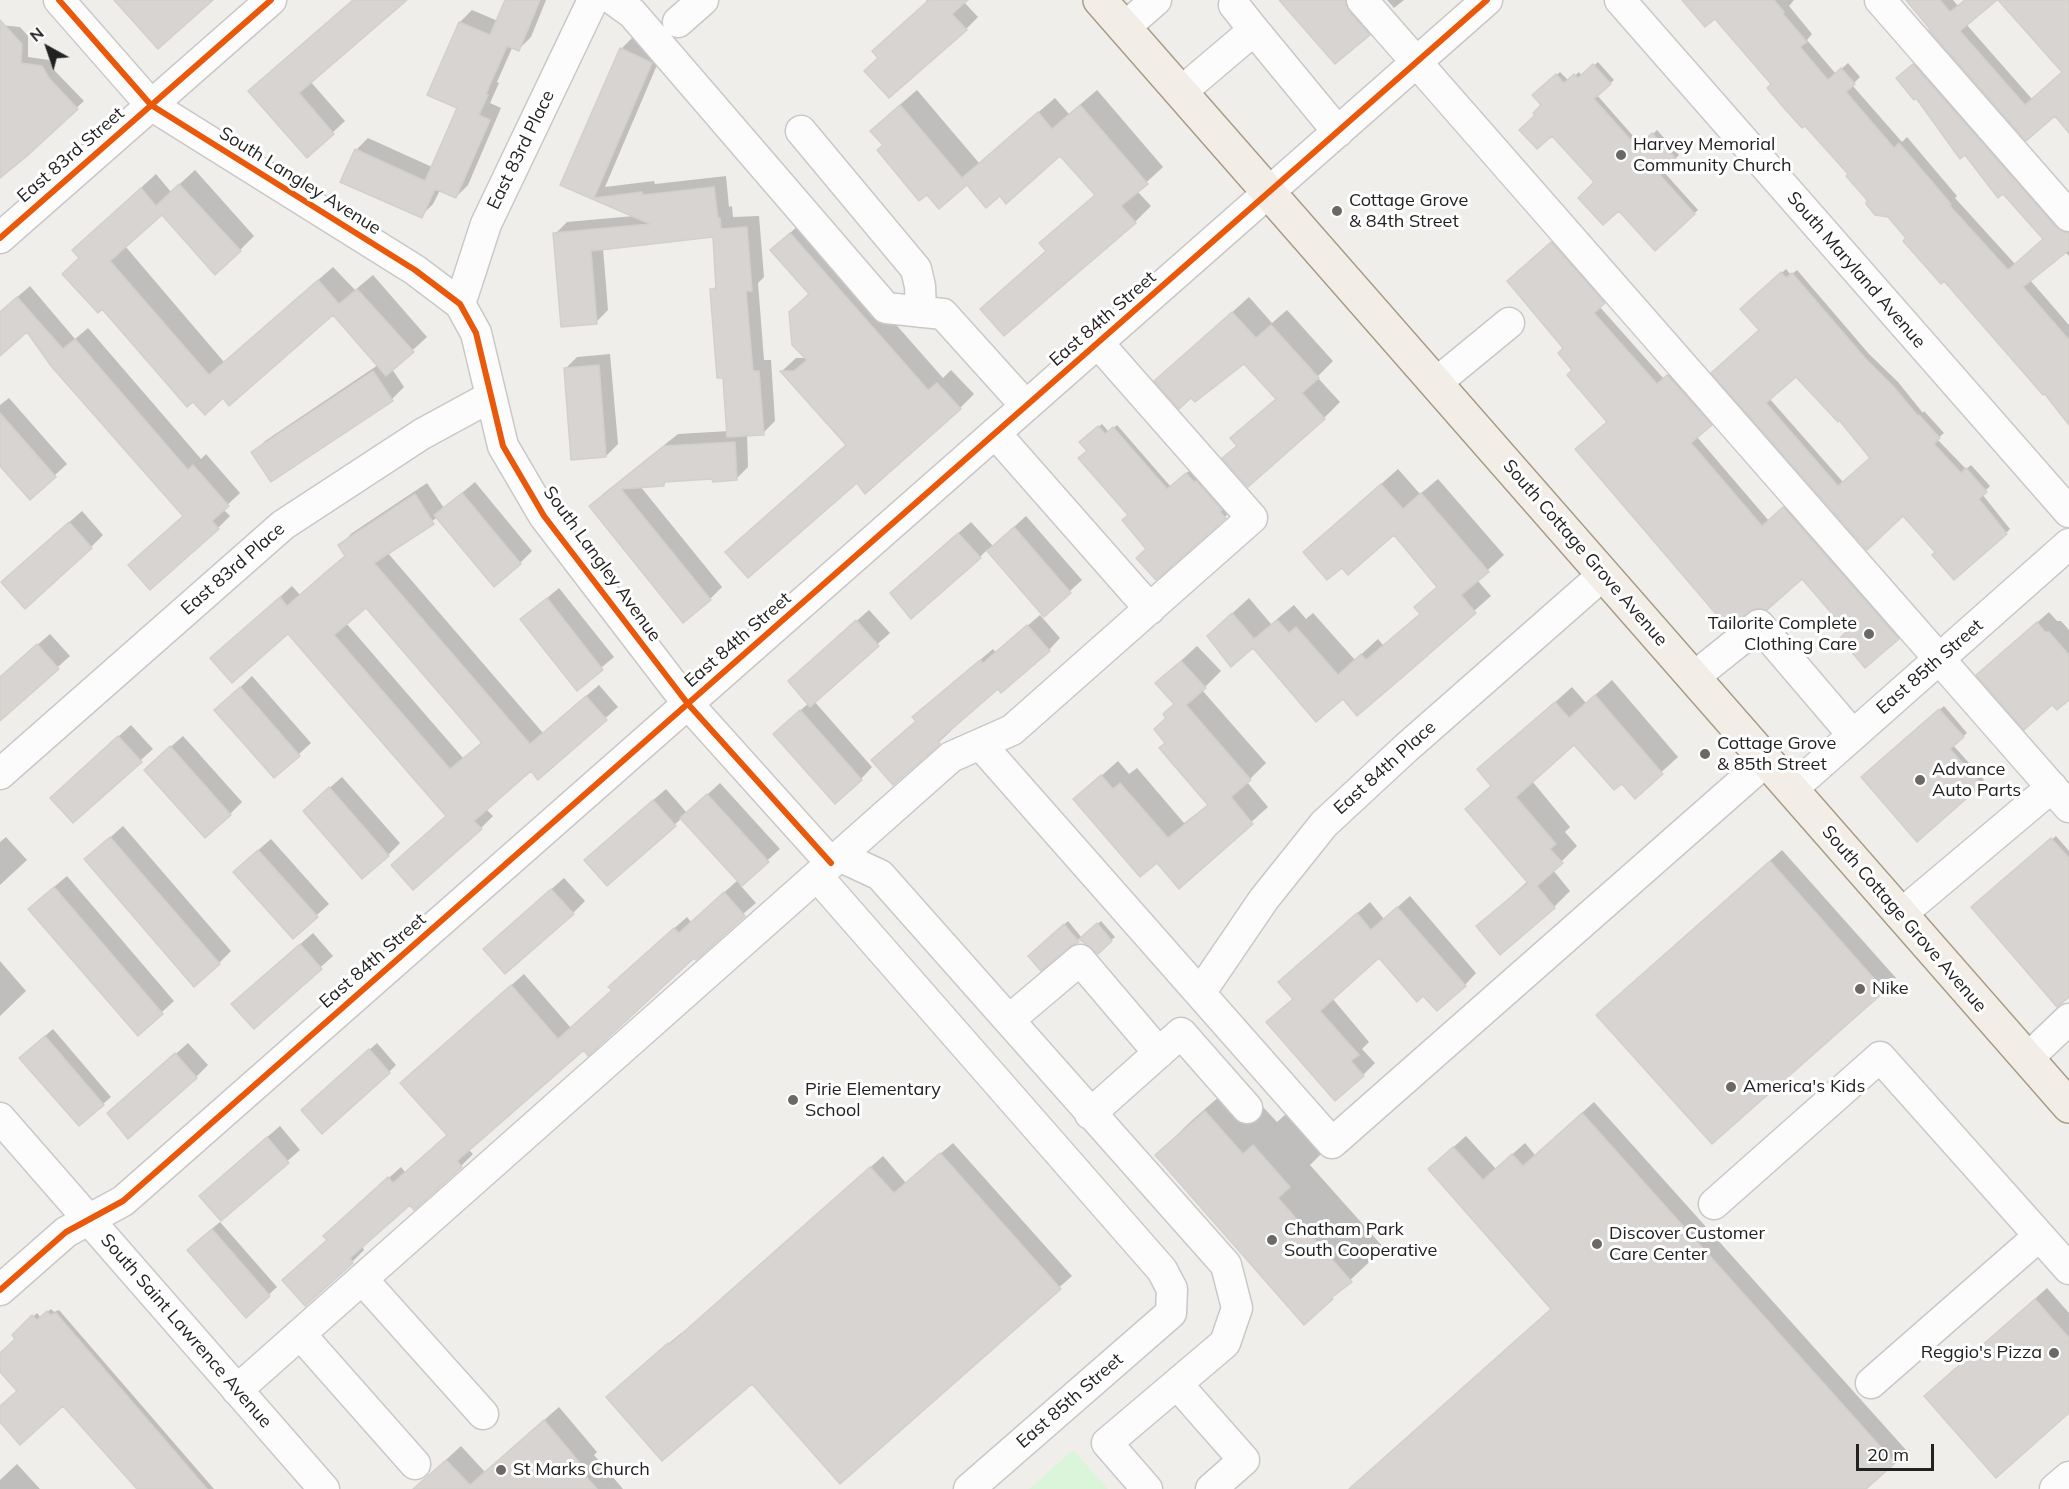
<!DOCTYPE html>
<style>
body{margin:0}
#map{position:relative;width:2069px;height:1489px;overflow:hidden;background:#f0eeeb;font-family:Mulish,sans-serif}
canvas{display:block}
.north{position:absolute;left:18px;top:18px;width:60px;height:60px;-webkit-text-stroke:4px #fff;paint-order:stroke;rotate:320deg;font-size:16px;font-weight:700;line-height:24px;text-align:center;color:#222}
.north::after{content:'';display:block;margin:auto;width:21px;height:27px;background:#222;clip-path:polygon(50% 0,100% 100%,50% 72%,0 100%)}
.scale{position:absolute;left:1856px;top:1444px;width:78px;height:27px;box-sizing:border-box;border:3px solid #222;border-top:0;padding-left:8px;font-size:18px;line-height:21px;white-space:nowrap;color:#222;-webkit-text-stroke:4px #fff;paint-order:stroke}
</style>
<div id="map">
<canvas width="2069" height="1489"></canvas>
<div class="north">N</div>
<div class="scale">20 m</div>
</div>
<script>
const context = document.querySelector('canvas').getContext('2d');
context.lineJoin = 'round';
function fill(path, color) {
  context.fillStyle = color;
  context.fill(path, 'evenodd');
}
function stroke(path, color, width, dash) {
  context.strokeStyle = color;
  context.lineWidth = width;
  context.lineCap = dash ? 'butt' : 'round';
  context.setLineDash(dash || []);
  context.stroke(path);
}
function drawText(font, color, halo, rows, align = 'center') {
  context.font = font + ' Mulish,sans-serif';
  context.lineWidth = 6;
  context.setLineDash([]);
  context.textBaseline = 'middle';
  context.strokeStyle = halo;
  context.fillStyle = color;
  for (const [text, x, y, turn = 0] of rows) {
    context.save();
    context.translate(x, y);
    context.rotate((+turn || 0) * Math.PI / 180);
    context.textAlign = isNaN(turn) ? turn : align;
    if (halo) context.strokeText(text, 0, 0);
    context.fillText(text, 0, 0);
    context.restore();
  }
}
fill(new Path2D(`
 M1073,1450L1108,1489H1029Z`), '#daf5da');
fill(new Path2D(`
 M353,0H404L310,81L345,121L307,156L251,91Z
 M506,0H546L531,37L519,49L513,46L497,82L499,83L490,103L501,108L468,185L456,197L440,190L433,204L421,216L356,150L368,138L432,167L459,107L460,22L472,10L498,21Z
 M926,0H966L964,2L978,17L966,29L880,57L928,2Z
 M1281,0H1357L1378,25L1369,34Z
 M1387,0H1404L1394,8Z
 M1693,0H1794L1789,6L1812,34L1807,40L1836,74L1848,63L1860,77L1852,85L1902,142L1907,137L1957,196L1955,198L2015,264L2045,239L1905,71L1921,58L2069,225V256L2065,252L2030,280L2069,325V419L1888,215L1868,200L1850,174L1773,83L1715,17Z
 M1916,0H1953L1958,6L1965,0H1994L1966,24L2032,99L2064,72L2000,0H2069V131L2055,114L2026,139Z
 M0,25L20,27L28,36V57L49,60L55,71L84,101L0,177Z
 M633,37L663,51L605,187L654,181L655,184L726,176L729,207L732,206L733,217L759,216L764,277L758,283L764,360H771L775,421L763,433L747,434L748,467L736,479L714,477L668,480L664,484L640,486L722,587L710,599L591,506L603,494L678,434L729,431L725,376L712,290L717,285L714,235L603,248L608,310L596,322L555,234L567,222L634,216L562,184L621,49Z
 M1598,62L1614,80L1597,95L1641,145L1657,130L1679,155L1663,171L1698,210L1655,248L1537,115L1543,105L1534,95L1560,72L1569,81L1579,72L1582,76Z
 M917,90L979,163L1055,98L1069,114L1097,90L1163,167L1137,191L1151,206L1135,222L982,309L1047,250L1041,243L1096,194L1060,154L1000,194L967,183L884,145L888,115Z
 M195,170L254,236L240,250L162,213L125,246L224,362L333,267L355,290L373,275L427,337L392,369L404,387L392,399L271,480L253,453L265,441L378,365L333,313L229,404L81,257L89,235L156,174L171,192Z
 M804,220L943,378L951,370L974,394L960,408L847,444L782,371L796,358H806L810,293L772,250Z
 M1558,237L1610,296L1599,306L1664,379L1674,370L1717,418L1697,437L1769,521L1790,502L1904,632L1898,638L1849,631L1803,577L1609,421L1574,370L1565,348L1515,275Z
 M1786,269L1791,275L1797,270L1869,354L1898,382L1923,413L1924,411L1944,433L1937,439L1966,469L1971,465L1990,486L1982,494L2010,529L2006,533L1937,552L1903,514L1867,548L1713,373L1761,330L1742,309ZM1796,375L1840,418L1872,457L1843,482L1769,398Z
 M30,286L75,339L88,328L201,459L206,454L240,493L223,509L230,516L218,528L184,515L27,330L0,354V312Z
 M1249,297L1272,323L1287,310L1333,361L1317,377L1340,402L1324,418L1225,458L1238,445L1232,438L1277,398L1244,362L1191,396L1156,381Z
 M610,354L618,444L606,456L565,369L577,357Z
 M9,398L67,464L30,498L0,464V405Z
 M1102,424L1109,432L1117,425L1171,487L1190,470L1198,480L1200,478L1225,506L1223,508L1228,514L1156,578L1148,548L1130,515L1088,451L1081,442Z
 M1398,469L1420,494L1438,479L1504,555L1477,580L1491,596L1357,714L1343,697L1253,646L1225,620L1249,598L1271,624L1294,605L1306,619L1313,613L1355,660L1378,639L1383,645L1421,613L1416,607L1438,586L1394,532L1342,566L1305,552Z
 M475,482L532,551L520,563L438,517L387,552L543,733L599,685L618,707L538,778L531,769L486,809L493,816L481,828L448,815L288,632L212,658L292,586L300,595L346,555L340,545L352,533L427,483L444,508ZM366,606L483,741L463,758L346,623Z
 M82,511L103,535L91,547L15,570Z
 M1026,516L1082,580L1044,615L988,549L980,557L903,581L971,522L993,546Z
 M559,588L614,657L577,688L522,619Z
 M869,610L890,633L814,701L872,767L861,779L787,722L809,703L802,669Z
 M2049,612L2057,621H2061L2069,630V698L2052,703L1990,664Z
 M1040,615L1060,638L1049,650L998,687L950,729L951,731L939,742L893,783L917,720L926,706L993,649L996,653Z
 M50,634L70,656L0,719V677Z
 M1197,646L1221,671L1202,690L1266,763L1247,782L1268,807L1179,887L1157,861L1075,799L1118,761L1129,774L1137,768L1184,823L1209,804L1167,742V717L1175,704L1157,683Z
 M252,676L311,743L275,776L216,710Z
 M1612,680L1678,757L1635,796L1622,782L1575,742L1532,781L1570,827L1565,832L1577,846L1553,870L1570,891L1554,907L1478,926L1528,881L1492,785L1479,770L1572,687L1586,703Z
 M1944,706L1967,733L1953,745L1984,780L1917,840L1866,774Z
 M131,725L153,749L74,821L64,786Z
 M183,736L242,802L230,814L158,758Z
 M342,777L400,843L388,855L317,799Z
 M720,783L780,849L740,885L756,903L584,1048L468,1149L473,1154L461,1166L414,1208L410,1203L362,1246L364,1250L352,1262L305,1303L328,1240L337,1224L401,1167L405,1172L448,1134L414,1071L524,974L571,1028L613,990L610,986L622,975L687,917L691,922L738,880L682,818L607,884L598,848L666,789L687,813Z
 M123,826L231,951L219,963L86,859Z
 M2056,836L2069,851V995L1977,904Z
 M6,837L27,860L0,885V842Z
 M271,839L329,904L293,937L247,860Z
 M1782,850L1896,978L1712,1142L1610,1003Z
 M67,876L174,1001L138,1034L42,897Z
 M564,878L585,901L573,913L497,937Z
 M1410,896L1476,973L1465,985L1424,994L1379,956L1332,998L1369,1042L1362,1049L1375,1063L1363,1075L1280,1010L1294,998L1292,970L1370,902L1384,919Z
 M1068,921L1082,938L1101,921L1115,937L1098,952L1081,938L1068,946L1030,956Z
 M313,933L333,956L254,1027L245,992Z
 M0,961L26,991L0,1016Z
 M53,1029L111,1097L103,1104L29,1050Z
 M188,1043L208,1065L196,1077L109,1113Z
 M377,1043L396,1065L389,1072L311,1102Z
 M1238,1080L1277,1122L1286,1114L1321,1154L1310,1165L1384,1248L1305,1323L1157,1155L1189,1123Z
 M1594,1102L1906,1450L1863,1489H1349L1553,1309L1442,1157L1466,1136L1496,1169L1525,1143L1535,1155Z
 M280,1126L300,1150L221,1219L213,1184Z
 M953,1143L1072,1276L840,1482L752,1382L620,1385L681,1333L682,1334L883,1156L906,1183Z
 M220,1222L277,1287L246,1316L196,1242Z
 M2047,1288L2069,1313V1411L1938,1384Z
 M51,1309L54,1312L59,1310L214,1489H137L63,1404L0,1420V1408L19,1391L0,1369V1355L17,1339L14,1335L37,1313L41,1318Z
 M559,1407L597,1452L594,1455L623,1489H414L461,1446L485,1472Z
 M17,1464L40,1489H0V1480Z`), '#0003');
const building = new Path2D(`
 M114,0H213L158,49Z
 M353,0H407L299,93L334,134L307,158L248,91Z
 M505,0H540L519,51L507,46L486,94L488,95L479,115L490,120L456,198L435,189L422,218L340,182L355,149L425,181L457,108L427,95L459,22L490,35Z
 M929,0H968L952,14L967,30L889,98L864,71L878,58L872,51Z
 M1279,0H1345L1349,11L1370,35L1335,64Z
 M1682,0H1774L1784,12L1783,14L1807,42L1800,47L1828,80L1841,68L1855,84L1846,92L1894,148L1899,143L1951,204L1950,206L2008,270L2043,239L2003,194L1998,198L1965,155L1960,159L1916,98L1914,100L1896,78L1913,64L2056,227L2063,232L2069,233V250L2023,287L2069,340V425L2044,393L2043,395L1944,281L1941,284L1903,241L1906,238L1888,217L1875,215L1866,204L1867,200L1846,176L1848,174L1805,126L1802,128L1784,108L1767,88L1771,84L1715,19L1705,27Z
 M1906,0H1940L1950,12L1965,0H1997L1960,31L2025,105L2062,72L1998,0H2069V133L2055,116L2026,141L1929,30L1930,29Z
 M0,20L22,44L21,63L42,66L49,78L78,109L27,156L0,178Z
 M620,48L652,63L594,198L642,192L643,195L714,187L718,218H720L721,229L747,227L752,291H746L753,371H759L764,435L727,437L723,378H717L710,289H716L713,237L591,251L597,324L561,327L553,233L650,224L560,185Z
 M1593,64L1611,84L1594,99L1637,147L1652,133L1677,160L1660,175L1695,214L1655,251L1619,211L1603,225L1578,198L1594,182L1552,136L1537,149L1519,130L1535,115L1533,113L1541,105L1532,95L1556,74L1564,83L1574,74L1578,78Z
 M900,105L962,178L1038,112L1052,129L1080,105L1148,184L1121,206L1136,223L1004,336L980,309L1046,251L1039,243L1095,195L1060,156L1006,204L1000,196L986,208L967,185L939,209L927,195L919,201L877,150L883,145L870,131Z
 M179,184L241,251L215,275L162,215L110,261L209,375L318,280L339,304L357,289L414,352L386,376L333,315L229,406L223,398L205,415L193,402L187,407L102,309L98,313L62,274L79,258L72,250L141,188L156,206Z
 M790,233L928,390L937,383L961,409L865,494L857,483L748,578L725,552L846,445L780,371H794L807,360L792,345L789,312L809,294L770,250Z
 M1551,242L1605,303L1594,313L1657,384L1667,375L1712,425L1691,443L1762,526L1783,507L1899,639L1865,668L1840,638L1847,631L1802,579L1767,610L1757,608L1749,611L1728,628L1575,449L1607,422L1567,375L1572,370L1558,353L1563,348L1507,281Z
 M1781,272L1786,278L1792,273L1865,358L1893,386L1918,416L1919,415L1940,438L1934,444L1961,473L1966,468L1987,492L1979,499L2007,534L1954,580L1932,555L1935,552L1903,516L1867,550L1711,373L1759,330L1740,309ZM1796,377L1838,422L1839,420L1870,458L1838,486L1766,403Z
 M17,297L63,349L75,339L188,470L193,465L229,506L212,521L219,529L150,590L128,565L183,516L51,366L27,332L0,356V312Z
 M1232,312L1256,338L1271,325L1319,378L1302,393L1325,419L1248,487L1222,458L1237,446L1230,438L1276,399L1244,364L1195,402L1191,398L1179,409L1154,381Z
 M599,365L606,457L571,460L564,368Z
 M373,371L393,401L271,482L251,452Z
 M0,413L56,477L30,500L0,466Z
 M1098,426L1105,434L1113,427L1167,489L1186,473L1194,482L1196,481L1222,510L1220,512L1226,518L1156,580L1136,558L1146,549L1122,520L1128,515L1078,458L1087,451L1079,442Z
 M735,442L737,480L713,482L712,479L664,482V486L621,489L711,600L683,623L589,506L664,446Z
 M1381,484L1403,509L1421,493L1489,572L1461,595L1476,613L1412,669L1357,716L1343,699L1316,722L1253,648L1231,667L1207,636L1232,613L1254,639L1277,620L1289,633L1296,627L1338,675L1361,654L1366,660L1420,614L1414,607L1437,587L1394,535L1348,575L1342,568L1327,580L1303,552Z
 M462,493L521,564L494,587L434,515Z
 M415,494L434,524L374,563L530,744L586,696L607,720L538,780L531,771L498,800L474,821L482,829L413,890L391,865L446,816L288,634L232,683L210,658L280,597L287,606L326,572L345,556L338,545ZM366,608L482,743L450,769L334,635Z
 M69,522L92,548L25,609L1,582Z
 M1014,527L1071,593L1044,617L987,551Z
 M958,533L981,558L911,619L890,593Z
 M547,598L603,670L577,691L520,619Z
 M856,620L879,646L810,707L788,681Z
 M2037,622L2045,632H2049L2069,655V700L2057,710L2052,705L2024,730L1976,675Z
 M1027,625L1050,651L1001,693L998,689L938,741L940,744L893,785L871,760L916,721L912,717L980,660L983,663Z
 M37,644L59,669L0,721V677Z
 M1181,661L1206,688L1186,705L1251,780L1231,797L1253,824L1179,889L1157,863L1140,877L1073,799L1101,775L1113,789L1120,783L1168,838L1208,805L1159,748L1165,743L1154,729L1166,718L1163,714L1174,704L1155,683Z
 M240,687L300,756L274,778L214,710Z
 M1595,695L1663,774L1635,799L1622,784L1614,790L1574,745L1516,797L1556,844L1550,849L1563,863L1537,886L1555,908L1500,955L1476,926L1528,883L1465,809L1491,786L1477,769L1555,702L1569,718Z
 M1939,709L1964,737L1950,749L1982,785L1917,842L1861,777Z
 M800,710L862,780L835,804L773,734Z
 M118,736L142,762L73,823L50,798Z
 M170,746L231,815L205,838L144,770Z
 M329,787L389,856L362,879L303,811Z
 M707,794L769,862L742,886L680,818Z
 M653,800L676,826L607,886L584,860Z
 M110,837L220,964L194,987L84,859Z
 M2051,838L2069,858V997L2057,1007L1971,907Z
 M258,850L318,917L293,939L233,872Z
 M1770,861L1885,991L1712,1144L1596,1015Z
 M54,887L163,1014L138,1036L28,909Z
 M551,889L574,914L505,974L483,949Z
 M724,892L745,916L696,960L694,958L588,1056L584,1050L457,1161L462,1167L414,1210L410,1205L350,1258L353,1263L305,1306L282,1280L327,1240L323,1236L388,1177L393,1183L447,1135L400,1083L511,985L558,1039L612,990L608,987L674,928L679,933Z
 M1397,907L1466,986L1437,1011L1423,996L1417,1002L1379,958L1320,1011L1359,1055L1351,1061L1364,1076L1335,1101L1266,1022L1293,999L1278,982L1357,913L1371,930Z
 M1097,923L1112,941L1098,954L1079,939Z
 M1064,924L1079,942L1069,947L1041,971L1028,956Z
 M300,944L322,969L254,1029L231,1004Z
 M45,1036L104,1105L79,1126L19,1058Z
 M369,1049L390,1073L322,1134L301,1110Z
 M175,1053L197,1078L128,1139L107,1113Z
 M1205,1111L1243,1154L1253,1145L1290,1187L1278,1198L1352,1282L1331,1298L1333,1299L1304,1325L1155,1155Z
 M1582,1113L1895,1463L1866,1489H1349L1551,1309L1428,1169L1453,1147L1483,1180L1512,1154L1523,1166Z
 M267,1137L289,1163L221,1221L199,1196Z
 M940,1153L1061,1289L840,1484L752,1384L662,1461L606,1397L668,1343L669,1345L870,1167L894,1193Z
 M212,1229L270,1296L246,1318L187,1250Z
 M2035,1299L2069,1338V1413L1996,1478L1924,1396Z
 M47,1311L50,1315L56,1313L207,1489H137L63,1406L20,1445L0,1422V1406L17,1391L0,1372V1353L15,1339L12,1335L32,1315L37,1320Z
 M544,1420L584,1468L580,1470L597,1489H413L446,1460L470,1485Z`);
fill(building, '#d7d4d2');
stroke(building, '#d3d0cc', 1.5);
const minor = new Path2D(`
 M59,0L151,105L415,270L460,304L476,333L503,446L544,516L688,704L831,863
 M614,0L632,13L886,308L943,314L1026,406
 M1362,0L2069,807
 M1620,0L2069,512
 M1880,0L2069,216
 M1234,5L1254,30
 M678,22L703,0
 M1124,28L1156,0
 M1181,92L1254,30L1338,132
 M801,131L916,269L920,286L921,312
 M0,238L271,0
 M460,304L486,224L593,0
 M1436,383L1509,323
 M995,433L1150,609
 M1694,677L1759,625L1853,735
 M981,745L1332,1143L1766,761
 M0,774L283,525L422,434L490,397
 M1791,790L2069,544
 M839,856L880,875L1226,1265L1237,1308L1225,1343L1107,1443L1147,1489
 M817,876L1162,1270L1172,1289L1171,1313L969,1489
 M1900,915L2052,787
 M1200,993L1264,899L1324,824L1406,748L1604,574
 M1009,1020L1080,960L1159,1053
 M2027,1059L2069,1019
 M1090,1114L1181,1033L1247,1108
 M0,1118L324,1489
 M1714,1204L1880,1057L2069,1269
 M362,1279L483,1414
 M0,1290L66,1232L123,1201L1487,0
 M300,1334L415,1464
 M1871,1383L2039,1236
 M1177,1384L1244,1460L1211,1489
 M237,1390L951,757L1012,730L1252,518L1098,343
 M2055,1489L2069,1477`);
const major = new Path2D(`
 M1100,0L2069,1106`);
stroke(minor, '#c9c8c7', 33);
stroke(major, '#a79c86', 36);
stroke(minor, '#fdfcfc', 30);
stroke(major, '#f3ede7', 33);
stroke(new Path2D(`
 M59,0L151,105L415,270L460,304L476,333L503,446L544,516L688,704L831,863
 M0,238L271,0
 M0,1290L66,1232L123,1201L1487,0`), '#e8590c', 6);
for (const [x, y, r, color] of [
 [1621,155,6,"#6a6968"],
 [1337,211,6,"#6a6968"],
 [1869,634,6,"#6a6968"],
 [1705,754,6,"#6a6968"],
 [1920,780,6,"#6a6968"],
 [1860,989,6,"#6a6968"],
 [1731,1087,6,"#6a6968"],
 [793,1100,6,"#6a6968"],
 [1272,1240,6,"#6a6968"],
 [1597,1244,6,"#6a6968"],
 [2054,1353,6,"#6a6968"],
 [501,1470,6,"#6a6968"]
]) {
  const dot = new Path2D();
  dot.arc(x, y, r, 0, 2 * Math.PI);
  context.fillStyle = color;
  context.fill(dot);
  stroke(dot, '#fff', 2);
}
drawText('18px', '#222', '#fff', [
 ["Harvey Memorial",1633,145],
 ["Community Church",1633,166],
 ["Cottage Grove",1349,201],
 ["& 84th Street",1349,222],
 ["Tailorite Complete",1857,624,"right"],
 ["Clothing Care",1857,645,"right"],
 ["Cottage Grove",1717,744],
 ["& 85th Street",1717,765],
 ["Advance",1932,770],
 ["Auto Parts",1932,791],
 ["Nike",1872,989],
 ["America's Kids",1743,1087],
 ["Pirie Elementary",805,1090],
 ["School",805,1111],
 ["Chatham Park",1284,1230],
 ["South Cooperative",1284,1251],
 ["Discover Customer",1609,1234],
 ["Care Center",1609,1255],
 ["Reggio's Pizza",2042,1353,"right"],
 ["St Marks Church",513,1470]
], 'left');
drawText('18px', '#222', '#fff', [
 ["East 83rd Place",521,150,-64],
 ["East 83rd Street",71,155,-41],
 ["South Langley Avenue",300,181,32],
 ["South Maryland Avenue",1856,270,49],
 ["East 84th Street",1103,319,-41],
 ["South Cottage Grove Avenue",1585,553,49],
 ["South Langley Avenue",602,564,54],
 ["East 83rd Place",233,569,-41],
 ["East 84th Street",738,640,-41],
 ["East 85th Street",1930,667,-41],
 ["East 84th Place",1385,768,-42],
 ["South Cottage Grove Avenue",1904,919,49],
 ["East 84th Street",373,961,-41],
 ["South Saint Lawrence Avenue",186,1331,49],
 ["East 85th Street",1070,1401,-41]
]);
</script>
